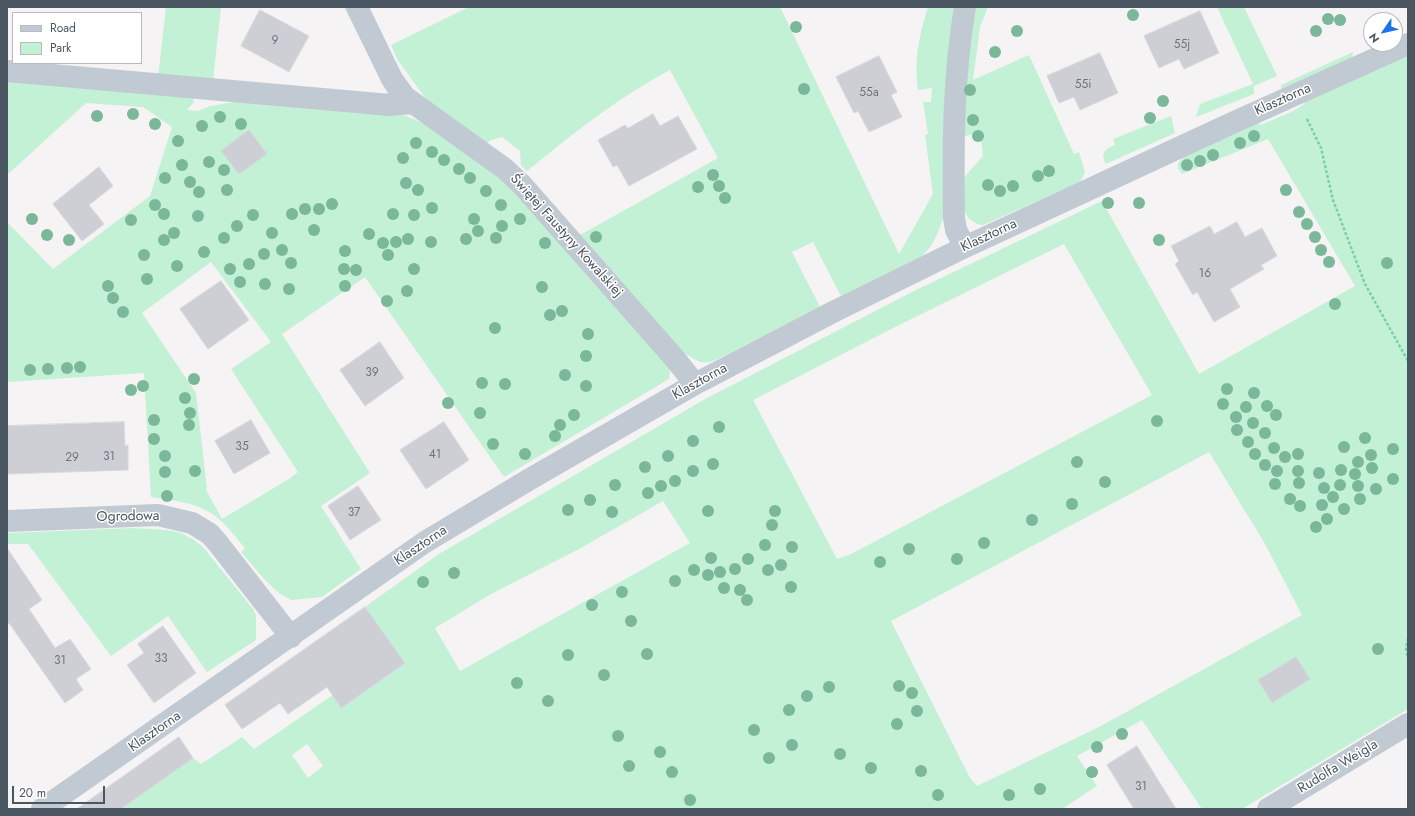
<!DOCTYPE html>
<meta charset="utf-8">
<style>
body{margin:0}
#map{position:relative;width:1415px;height:816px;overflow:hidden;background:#f5f3f3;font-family:Jost,sans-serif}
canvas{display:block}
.frame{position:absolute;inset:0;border:8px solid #4a5661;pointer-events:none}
.legend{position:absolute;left:12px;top:12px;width:130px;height:52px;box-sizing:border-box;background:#fff;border:1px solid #b7bbc0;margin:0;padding:5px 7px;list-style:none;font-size:12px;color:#4a5661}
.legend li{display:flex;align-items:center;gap:8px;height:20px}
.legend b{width:20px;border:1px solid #b7bbc0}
.north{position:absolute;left:1363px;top:12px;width:40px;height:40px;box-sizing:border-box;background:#fff;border:1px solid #b7bbc0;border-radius:50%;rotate:236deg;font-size:11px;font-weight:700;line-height:16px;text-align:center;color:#4a5661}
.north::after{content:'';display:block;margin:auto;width:14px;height:18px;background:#1a73e8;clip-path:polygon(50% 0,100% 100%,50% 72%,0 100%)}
.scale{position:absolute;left:12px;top:786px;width:93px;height:18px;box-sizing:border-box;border:2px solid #4a5661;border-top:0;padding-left:5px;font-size:12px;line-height:14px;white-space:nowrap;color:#4a5661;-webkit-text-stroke:3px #fff;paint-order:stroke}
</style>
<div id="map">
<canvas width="1415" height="816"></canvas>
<div class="frame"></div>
<ul class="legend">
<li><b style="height:5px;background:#c1cad2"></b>Road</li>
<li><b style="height:11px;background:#c3f1d5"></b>Park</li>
</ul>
<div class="north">N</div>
<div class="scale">20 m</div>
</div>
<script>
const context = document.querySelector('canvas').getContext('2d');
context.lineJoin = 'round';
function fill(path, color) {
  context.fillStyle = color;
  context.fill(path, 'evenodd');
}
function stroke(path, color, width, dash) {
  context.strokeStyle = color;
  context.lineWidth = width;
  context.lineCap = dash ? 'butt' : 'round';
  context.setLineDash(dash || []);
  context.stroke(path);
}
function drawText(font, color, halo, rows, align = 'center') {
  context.font = font + ' Jost,sans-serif';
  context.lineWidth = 3;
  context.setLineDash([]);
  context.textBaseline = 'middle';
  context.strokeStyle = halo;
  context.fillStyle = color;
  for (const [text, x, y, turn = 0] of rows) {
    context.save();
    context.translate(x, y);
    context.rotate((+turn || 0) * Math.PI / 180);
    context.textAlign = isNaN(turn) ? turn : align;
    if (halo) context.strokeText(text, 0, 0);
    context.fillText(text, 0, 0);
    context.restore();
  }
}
fill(new Path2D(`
 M166,7H221L213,81L383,98L387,92L344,7H348L366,44L392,91L389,96L383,98L83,75L77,70L158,77Z
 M469,7H780L899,254L933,194L925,135L928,134L923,102H931L932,88L918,90C914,58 919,37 928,7H959L945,211C941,226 934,246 922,256L841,296L813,242L792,252L820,307L718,359C702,367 697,360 682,352L580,235L718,158L670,70C619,97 572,134 527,171L521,165L520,151L502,137L489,141L485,146L426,99L397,59L391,45Z
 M972,7H988L980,27L973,80L1029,55L1074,154L1079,152L1085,172L1080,182L983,225C960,222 962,198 961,181L983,156L980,132L962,137L965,148L963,152L959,123Z
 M1217,7H1244L1277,76L1254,86V94L1196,117L1200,104L1253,84Z
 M1353,52L1352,58L1283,91L1281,88V85Z
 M1408,53V709L1242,809H1202L1142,720L1077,756L1097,786L1062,809H121L193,758L201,764L242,737L254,749L333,695L404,663L365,607L439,554L707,398L912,292L1102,201L1199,374L1355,286L1268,139L1182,174L1178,168V163L1186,155L1258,122L1260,125C1271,120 1302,110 1306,101ZM1064,244L1152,395L851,554L837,559L753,400L893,328ZM1209,452L1265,544L1302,615L1099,727L977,786L970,778L891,621ZM663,501L690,543L460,671L435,628L491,594L579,549ZM307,744L323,766L308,778L292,755Z
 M7,78L191,92L194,102L187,110L198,111L210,106L242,101L378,111L406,116L430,126L457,144L512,189L670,369L669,379L504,477L365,277L282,334L370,473L321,506L361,569L322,597L291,600L280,594L266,581L241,552L245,548C237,539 229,528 220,520C201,502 175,501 151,497L144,373L7,382V222L53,269L150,196L172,127L143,107L86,103L7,175ZM211,262L271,342L231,369L298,472L289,479L222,519L206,490L207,489L196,393L142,313Z
 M1171,116L1175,133L1106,164C1100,153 1105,149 1115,145L1113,139Z
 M133,528L167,530L181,533L194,540L203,547L253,609L256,615V640L207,672L168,616L111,656L28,544H7V533Z`), '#c3f1d5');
const building = new Path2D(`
 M260,10L309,36L289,72L241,46Z
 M1200,11L1219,53L1184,69L1179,59L1159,68L1144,36Z
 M1100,53L1118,93L1080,110L1074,97L1059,103L1047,76Z
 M879,56L897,92L891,95L902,117L869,132L858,111L854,113L836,77Z
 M653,114L660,126L678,116L697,149L629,186L617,165L613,167L598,140L625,125L628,128Z
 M249,130L267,154L239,174L221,151Z
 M99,167L113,186L89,205L104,224L82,241L53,204Z
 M1237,222L1245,237L1262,228L1277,256L1261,265L1264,269L1230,289L1240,307L1214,322L1197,292L1193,295L1175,264L1179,261L1171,246L1210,226L1214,234Z
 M221,281L249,320L208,349L180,309Z
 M380,342L404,378L365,406L340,370Z
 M251,420L270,453L234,474L215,441Z
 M124,422L125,446L128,445V470L7,474V426Z
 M444,422L469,460L426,489L400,450Z
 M358,486L381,520L350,540L328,506Z
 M7,548L42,600L29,609L55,648L70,639L91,669L76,679L83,690L65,703L9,623L7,624Z
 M365,607L405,663L341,708L327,687L288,714L280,703L242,729L225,705Z
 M163,626L196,673L154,703L127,665L144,653L138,644Z
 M1296,657L1310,679L1272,703L1258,680Z
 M179,737L193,758L121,809H77Z
 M1137,746L1176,809H1134L1107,765Z`);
fill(building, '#cdcfd5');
stroke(building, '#d7d9de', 1);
stroke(new Path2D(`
 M1307,119L1321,148L1333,200L1365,284L1408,361
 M1408,638L1406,649L1408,659`), '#7ad0a6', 2.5, [3, 2]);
stroke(new Path2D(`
 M357,7L392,79L405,97L505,169L522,185L676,360L695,384
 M965,7C953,77 953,147 954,218L956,230L965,247
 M7,71L390,105L412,103
 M7,521L158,515L192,523L210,534L217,542L291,637
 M42,809L425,542L530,479L695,384L835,311L965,247L1230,124L1408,44
 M1268,809L1408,724`), '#c1cad2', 22);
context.fillStyle = '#7bb799';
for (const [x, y] of [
 [1133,15],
 [1328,19],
 [1340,20],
 [796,27],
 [1017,31],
 [1316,31],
 [995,52],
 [804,89],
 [970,90],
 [1163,101],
 [133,114],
 [97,116],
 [220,117],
 [1150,118],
 [973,120],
 [155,124],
 [241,124],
 [202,126],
 [978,136],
 [1254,136],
 [178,141],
 [416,143],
 [1240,143],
 [432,152],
 [1213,155],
 [403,158],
 [444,160],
 [1200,161],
 [209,162],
 [182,165],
 [1187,165],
 [459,169],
 [224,170],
 [1049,171],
 [713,175],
 [1038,176],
 [165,178],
 [470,178],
 [190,182],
 [406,183],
 [988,185],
 [719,186],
 [1013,186],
 [698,187],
 [227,190],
 [418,190],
 [1286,190],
 [486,191],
 [1000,191],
 [199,192],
 [725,198],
 [1108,203],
 [1139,203],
 [332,204],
 [155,205],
 [501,205],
 [432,208],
 [305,209],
 [319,209],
 [1299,212],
 [164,214],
 [292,214],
 [393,214],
 [253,215],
 [414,215],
 [198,216],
 [32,219],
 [474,219],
 [520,219],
 [131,220],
 [1307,224],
 [237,226],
 [502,226],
 [314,230],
 [478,231],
 [174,233],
 [272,233],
 [369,234],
 [47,235],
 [596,237],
 [1315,237],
 [224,238],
 [496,238],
 [408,239],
 [466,239],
 [69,240],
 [164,240],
 [1159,240],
 [396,242],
 [431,242],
 [383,243],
 [545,243],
 [282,250],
 [1321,250],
 [345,251],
 [204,252],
 [264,254],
 [144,255],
 [388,255],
 [1329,262],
 [291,263],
 [1387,263],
 [249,264],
 [177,266],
 [230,269],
 [344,269],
 [414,269],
 [356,270],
 [147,279],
 [240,282],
 [265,284],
 [108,286],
 [345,286],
 [542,287],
 [289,289],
 [407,291],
 [113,298],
 [387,301],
 [1335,304],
 [562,311],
 [123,312],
 [550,315],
 [495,328],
 [588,334],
 [586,356],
 [80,367],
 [67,368],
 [48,369],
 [30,370],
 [565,375],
 [194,379],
 [482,383],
 [505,384],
 [143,386],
 [586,386],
 [1227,389],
 [131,390],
 [1254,393],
 [185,398],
 [448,403],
 [1223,404],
 [1267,406],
 [1246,407],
 [190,413],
 [480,413],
 [574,415],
 [1276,415],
 [1236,417],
 [154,420],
 [1157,421],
 [1253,423],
 [189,425],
 [560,425],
 [719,427],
 [1237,430],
 [1265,433],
 [555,436],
 [1365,438],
 [154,439],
 [693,441],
 [1248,442],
 [493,444],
 [1344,447],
 [1274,448],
 [1393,449],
 [525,454],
 [1255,454],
 [1298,454],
 [1371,455],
 [165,456],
 [668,456],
 [1285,457],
 [1077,462],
 [1358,462],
 [713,464],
 [1265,465],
 [645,467],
 [1372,468],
 [1341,470],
 [195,471],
 [693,471],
 [1277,471],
 [1298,471],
 [165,472],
 [1319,473],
 [1355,474],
 [1393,479],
 [675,481],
 [1105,482],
 [1299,483],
 [1275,484],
 [615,485],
 [1340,485],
 [661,486],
 [1358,486],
 [1324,488],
 [1376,489],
 [648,493],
 [167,496],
 [1333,497],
 [1290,499],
 [1360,499],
 [590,500],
 [1072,504],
 [1322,505],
 [1300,506],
 [1344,509],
 [568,510],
 [708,511],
 [775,511],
 [612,512],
 [1327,519],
 [1032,520],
 [772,525],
 [1316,527],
 [984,543],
 [765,545],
 [792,547],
 [909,549],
 [711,558],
 [748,559],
 [957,559],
 [880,562],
 [781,565],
 [735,569],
 [694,570],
 [768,570],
 [720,572],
 [454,573],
 [708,575],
 [675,581],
 [423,582],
 [791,587],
 [724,588],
 [740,590],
 [622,592],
 [747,600],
 [592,605],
 [631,621],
 [1378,649],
 [647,654],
 [568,655],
 [604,675],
 [517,683],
 [899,686],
 [829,687],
 [912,693],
 [807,696],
 [548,701],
 [789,710],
 [917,711],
 [897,724],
 [754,730],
 [1122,734],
 [618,736],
 [792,745],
 [1097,747],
 [660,752],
 [840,754],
 [769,758],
 [629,766],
 [871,768],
 [921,771],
 [672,772],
 [1092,772],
 [1040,789],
 [938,795],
 [1009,795],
 [690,800]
]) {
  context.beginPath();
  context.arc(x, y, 6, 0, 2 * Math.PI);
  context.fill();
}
drawText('12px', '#6b747e', null, [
 ["9",275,41],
 ["55j",1182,45],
 ["55i",1083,85],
 ["55a",869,93],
 ["16",1205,274],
 ["39",372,373],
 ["35",242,447],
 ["41",435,455],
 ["31",109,457],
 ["29",72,458],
 ["37",354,513],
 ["33",161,659],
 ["31",60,661],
 ["31",1141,787]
]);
drawText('14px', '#4a5661', '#fff', [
 ["Klasztorna",1283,100,-24],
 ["Świętej Faustyny Kowalskiej",566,236,48],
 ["Klasztorna",989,236,-25],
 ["Klasztorna",700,382,-29],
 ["Ogrodowa",128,517,-1],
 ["Klasztorna",421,546,-34],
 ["Klasztorna",155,732,-35],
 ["Rudolfa Weigla",1338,767,-31]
]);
</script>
